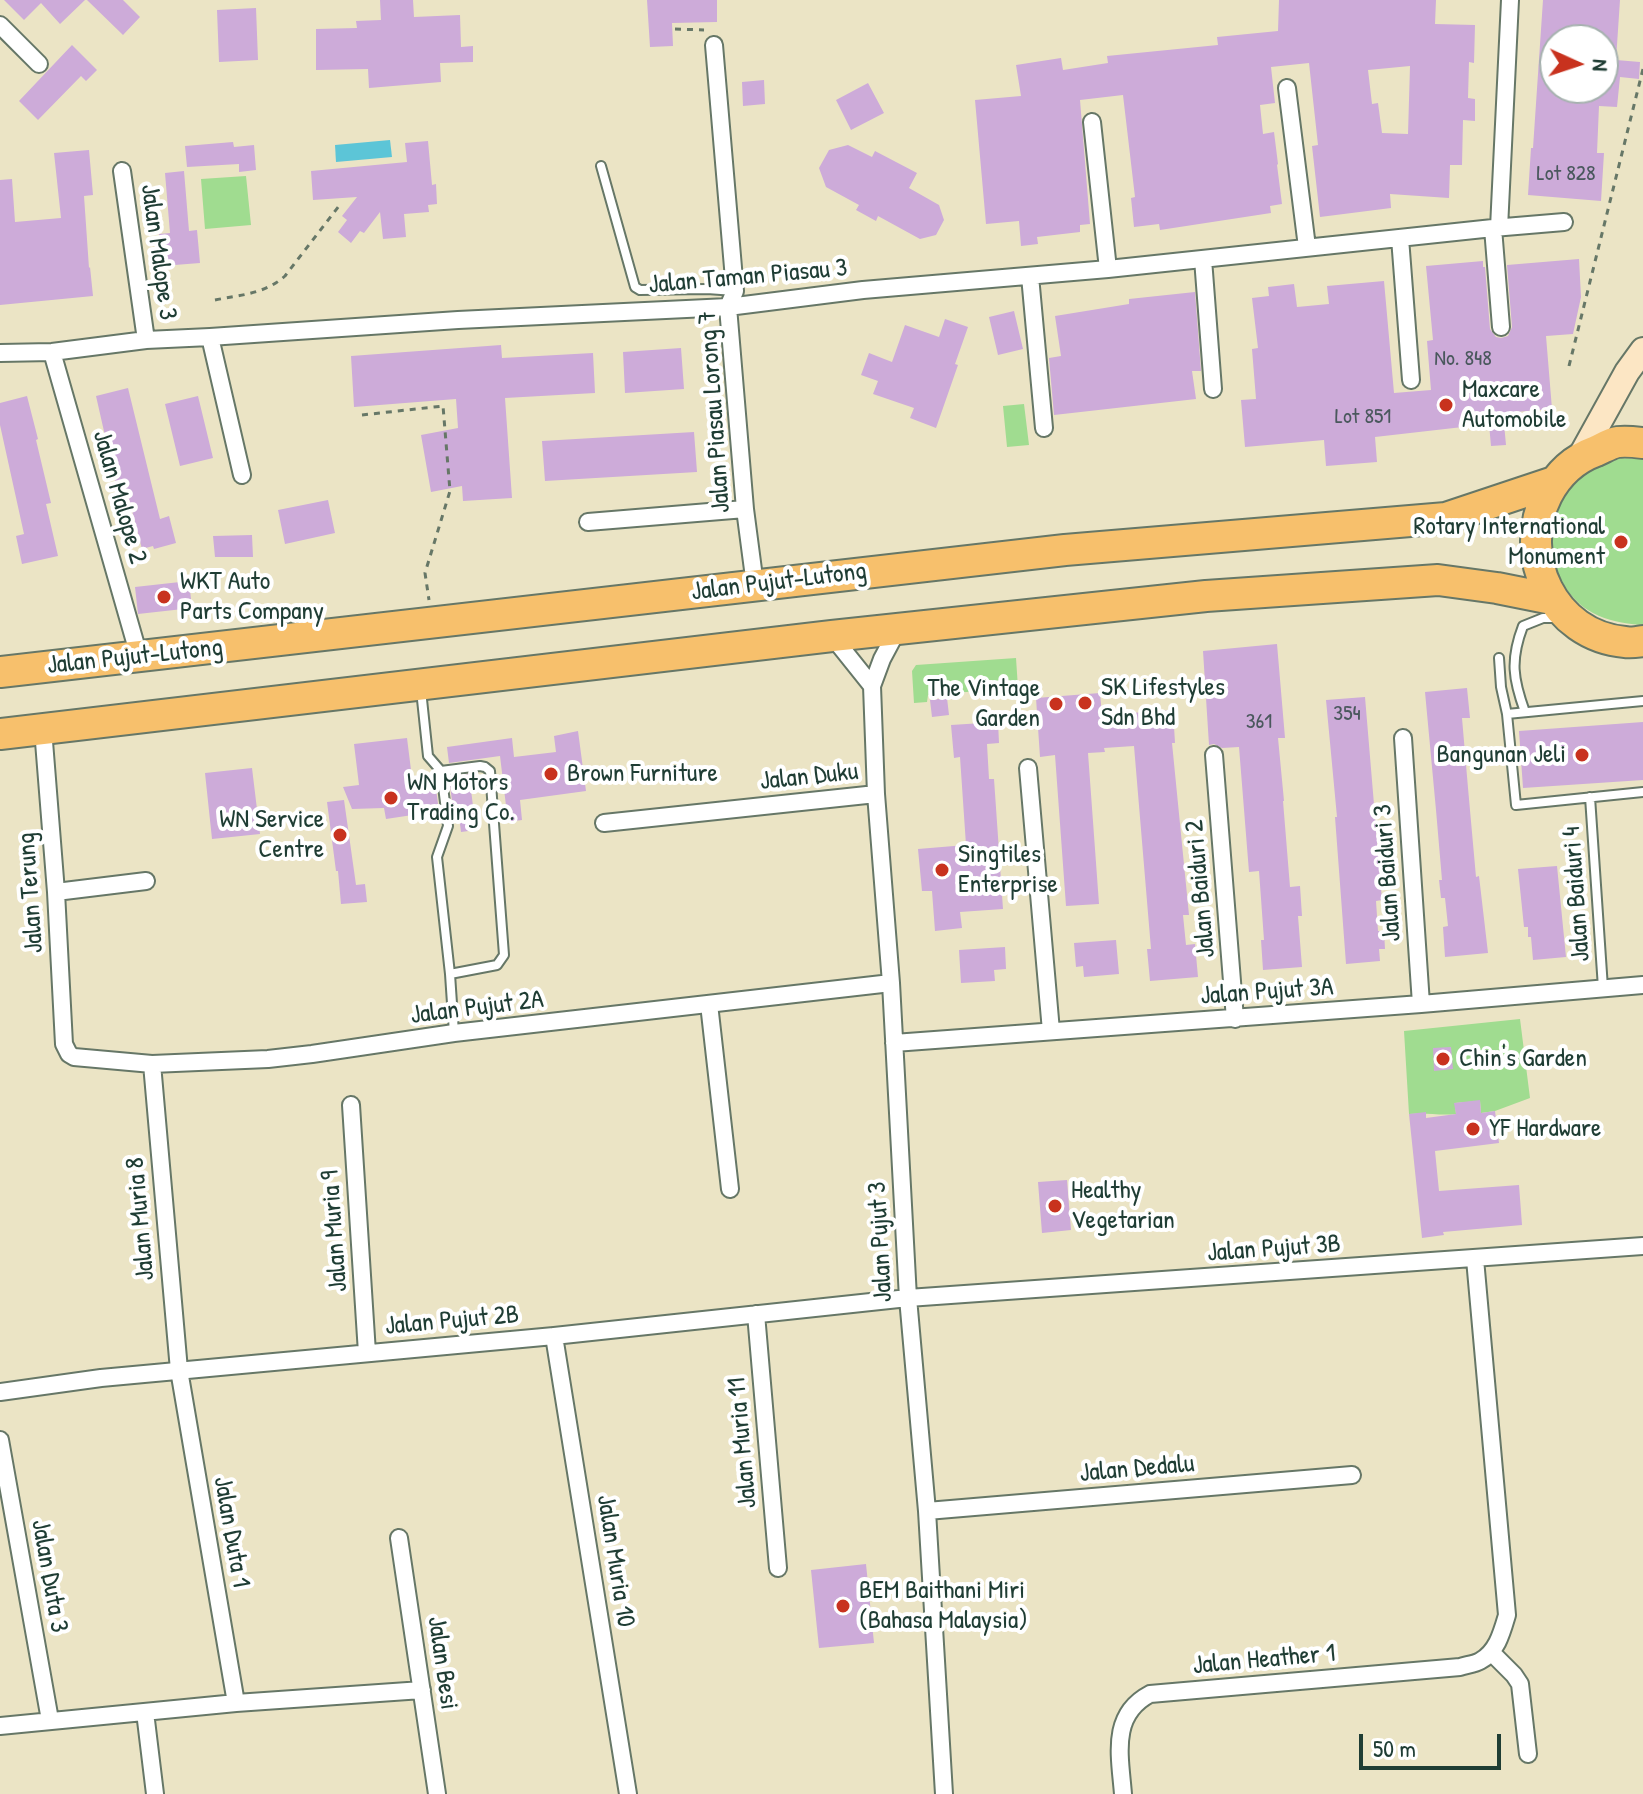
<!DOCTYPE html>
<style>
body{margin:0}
#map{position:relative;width:1643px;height:1794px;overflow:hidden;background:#ebe4c5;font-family:"Patrick Hand",sans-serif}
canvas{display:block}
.north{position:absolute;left:1539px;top:24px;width:80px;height:80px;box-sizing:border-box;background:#fff;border:2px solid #a5b1ae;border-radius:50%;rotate:93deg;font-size:22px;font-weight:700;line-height:32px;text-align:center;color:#1f3d34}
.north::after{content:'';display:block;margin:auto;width:28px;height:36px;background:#c8321e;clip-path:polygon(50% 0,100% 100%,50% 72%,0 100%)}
.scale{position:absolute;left:1359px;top:1734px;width:142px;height:36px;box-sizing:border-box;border:4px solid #1f3d34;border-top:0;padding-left:10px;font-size:24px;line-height:28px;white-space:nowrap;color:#1f3d34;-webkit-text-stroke:6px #fff;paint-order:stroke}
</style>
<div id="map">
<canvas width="1643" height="1794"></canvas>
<div class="north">N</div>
<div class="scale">50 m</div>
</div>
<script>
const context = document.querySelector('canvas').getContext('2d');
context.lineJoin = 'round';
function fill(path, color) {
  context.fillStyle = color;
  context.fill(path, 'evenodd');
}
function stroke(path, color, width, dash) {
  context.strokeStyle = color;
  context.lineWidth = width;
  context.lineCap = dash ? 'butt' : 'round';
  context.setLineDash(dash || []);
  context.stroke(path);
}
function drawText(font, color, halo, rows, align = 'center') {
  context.font = font + ' "Patrick Hand",sans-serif';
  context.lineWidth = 8;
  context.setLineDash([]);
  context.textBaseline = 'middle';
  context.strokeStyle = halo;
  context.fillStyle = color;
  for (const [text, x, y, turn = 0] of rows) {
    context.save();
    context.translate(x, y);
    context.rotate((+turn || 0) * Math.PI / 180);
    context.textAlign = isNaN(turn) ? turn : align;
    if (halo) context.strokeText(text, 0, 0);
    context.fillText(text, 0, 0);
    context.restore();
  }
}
fill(new Path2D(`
 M246,176L251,225L205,229L201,179Z
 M1024,404L1029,445L1007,447L1003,406Z
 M1621,458L1643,459V624L1640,625C1623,623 1608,621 1593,613C1548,589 1538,521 1573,485C1587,470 1603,465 1621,458Z
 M1016,658L1018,688L928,695L927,702L914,703L912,671L916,665Z
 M1520,1019L1530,1098L1495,1111L1481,1113L1480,1101L1455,1103L1456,1114C1440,1116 1425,1112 1409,1114L1404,1031Z`), '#a0dc90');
fill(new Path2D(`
 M390,140L392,157L336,162L335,145Z`), '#5cc5d7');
fill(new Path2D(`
 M4,0H85L60,24L41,3L24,20Z
 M87,0H123L140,17L123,35Z
 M380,0H413L414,17L460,15L461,47L473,46V62L440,63L441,82L369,88L368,69L316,70V29L357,28L356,21L381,20Z
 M647,0H717V22L672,23L673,46L650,47Z
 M1279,0H1436L1435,24L1475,25L1474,63L1469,62L1468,98L1475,99V121L1463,120L1462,165H1450L1449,198L1390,194L1391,208L1320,217L1312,146L1318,145L1309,63L1271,67L1275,103L1260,105L1263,134L1274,132L1278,164L1277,165L1282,204L1270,206L1271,213L1160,230L1159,224L1134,227L1131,198L1135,197L1123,95L1080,100L1090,224L1080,225V232L1037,237L1038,244L1021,246L1019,221L986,224L975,100L1021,96L1016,65L1061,58L1063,70L1108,63L1107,56L1218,45L1217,37L1278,31ZM1410,66L1408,134L1382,133L1378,103L1372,104L1368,70Z
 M1543,0H1620L1616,60L1640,62L1639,79L1620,77L1617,107L1599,106L1597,153H1604L1601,201L1528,195L1531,148H1533ZM1555,40H1603V88H1555Z
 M256,8L258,60L219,62L217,10Z
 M72,45L97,70L86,81L81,76L38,120L19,101Z
 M764,80L765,104L743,106L742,82Z
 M868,83L884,113L851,130L836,100Z
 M428,141L432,185L436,184L437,204L428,205L429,212L404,214L406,237L383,239L380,212L364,233L360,231L351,243L338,232L347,220L342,216L357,197L313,200L311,171L407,162L405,143Z
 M233,142L234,147L254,145L256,170L239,172V164L187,167L185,146Z
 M848,145L872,157L875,151L917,173L909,188L939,205L944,220L936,235L920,239L878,216L876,221L856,210L859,205L826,187L819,168L829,150Z
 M89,150L93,195L84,196L89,268L90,267L93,296L0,305V180L12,179L15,222L61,218L54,153Z
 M184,171L189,231L197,230L200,263L162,266L159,234L170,233L165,173Z
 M1579,259L1581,297L1573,334L1546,336L1552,409L1503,413L1506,445L1491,446L1489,424L1375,437L1377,462L1326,466L1324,440L1245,447L1241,400L1256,399L1252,349L1258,348L1252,298L1269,296L1268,287L1294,284L1297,307L1329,304L1327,286L1384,281L1394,393L1431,390L1427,341L1433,340L1426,266L1483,261V267H1485L1490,329L1496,337L1501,338L1508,336L1512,327L1507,265Z
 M1195,292L1201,371H1192L1196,399L1054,415L1049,358L1061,356L1055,316L1129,304V299Z
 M1014,311L1023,349L998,355L989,317Z
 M945,319L968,327L955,364L958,365L936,428L910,418L914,408L873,394L878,381L861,375L869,353L892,362L905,325L939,337Z
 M501,345L502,358L593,353L595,393L505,398L512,498L463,501L462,486L431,492L421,435L458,428L456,399L354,407L351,356Z
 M681,348L684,389L625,393L623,352Z
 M128,388L160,519L169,516L176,543L154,549L153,546L142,549L129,499L120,502L96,396Z
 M27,396L38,439L36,440L51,503L46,504L58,556L22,564L16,536L24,534L0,425V403Z
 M198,396L213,458L180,466L165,404Z
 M694,432L697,472L545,481L542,441Z
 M328,500L335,533L285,544L278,510Z
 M252,535L253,557H215L213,536Z
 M189,581L192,608L138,614L135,587Z
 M1277,644L1285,738H1278L1284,801H1283L1290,887L1300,886L1302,916H1298L1302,967L1263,970L1261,940H1264L1259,871L1249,872L1239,747L1222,748L1214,744L1209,745L1203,651Z
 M1467,688L1470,718H1462L1468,788L1476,877L1479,876L1488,953L1445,957L1443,927L1448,926L1445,898H1441L1439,880H1442L1436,810L1425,692Z
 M1100,693L1102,715L1173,710L1175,743H1172L1189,915H1183L1186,945L1195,944L1198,977L1150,981L1147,949H1151L1134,746L1104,748L1105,752L1088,753L1099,904L1066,906L1055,755L1040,757L1036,698Z
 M1365,697L1382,900L1376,901L1378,931H1384L1385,949H1379L1380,961L1346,964L1335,817H1337L1326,700Z
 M947,698L949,715L932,717L930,700Z
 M998,722L999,743L987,744L989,779H994L1003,909L960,912L962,928L935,931L932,891H922L918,849L966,845L960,757L954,758L951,725Z
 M1643,722V780L1523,788L1519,731Z
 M578,731L586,791L520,800L522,820L508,822L500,756L449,763L447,747L512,738L514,757L556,752L554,736Z
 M407,738L412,778L434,775L439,811L386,819L384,808L352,809L343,787L359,785L354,744Z
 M252,768L260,834L212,839L205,773Z
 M469,774L476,830L461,832L458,809H453L449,777Z
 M344,800L356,885L365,884L367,902L341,904L338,871H336L327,802Z
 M1557,866L1566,957L1533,960L1531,937H1528V927H1524L1518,869Z
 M1116,940L1119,974L1084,977L1083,966L1076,967L1074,943Z
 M1005,947L1006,969L994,970L995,981L961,983L959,950Z
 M1451,1047L1453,1069L1434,1071L1433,1048Z
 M1480,1100L1481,1113L1495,1111L1499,1143L1435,1151L1439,1191L1519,1185L1522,1225L1443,1232L1444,1235L1422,1238L1409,1114L1426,1112V1118L1456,1114L1454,1103Z
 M1067,1180L1071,1230L1042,1233L1038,1182Z
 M866,1564L874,1643L819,1648L811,1570Z`), '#cdabd9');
const lane = new Path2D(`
 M601,166L635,287L640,290L707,289L735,291
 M1499,658L1501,687L1507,714L1516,805L1643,792
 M421,690L428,756L441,771L448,826L437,857L450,974L454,1033
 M1525,712C1513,679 1510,660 1523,626L1543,618H1557
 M1507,714L1643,701
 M441,771L480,766L485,767L490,771L504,955L497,965L450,974
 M1590,797L1603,988`);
const street = new Path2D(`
 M0,25L39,64
 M714,45L735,291L728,307L745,509L755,585
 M1287,88L1307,247
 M1092,122L1108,269
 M122,171L146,340
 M1493,228L1501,327
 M1499,228L1510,0
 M1400,238L1411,380
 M1203,259L1213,389
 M1030,276L1044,428
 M210,337L242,475
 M52,352L139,656
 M0,353L52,352L146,340L210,337L458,320L728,307L863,290L1108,269L1493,228L1564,222
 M588,522L745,509
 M898,629L882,659L872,686L876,794L891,983L908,1298L927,1511L944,1794
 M832,636L872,686
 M43,729L56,892L64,1044L69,1054L74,1057L152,1064L268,1059L312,1054L454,1033L891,983
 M1403,738L1421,1004
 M1214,755L1235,1019
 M1028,768L1051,1031
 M604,823L876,794
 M56,892L146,881
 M709,1004L730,1189
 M894,1043L1421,1004L1643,985
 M152,1064L179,1370L236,1703
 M351,1105L367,1353
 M756,1314L778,1568
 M554,1336L628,1794
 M0,1392L101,1378L554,1336L908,1298L1643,1246
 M0,1440L50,1720
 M927,1511L1352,1475
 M399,1538L437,1794
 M1491,1652L1514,1675L1520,1684L1528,1754
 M145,1712L155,1794
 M0,1726L236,1703L422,1690
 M1123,1794C1120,1756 1110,1715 1150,1694L1460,1667C1466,1665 1475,1664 1480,1661C1497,1652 1502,1632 1507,1615L1475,1259`);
const secondary = new Path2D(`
 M1580,457L1627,372L1643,350`);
const highway = new Path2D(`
 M1643,443C1635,442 1626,441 1618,442C1611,443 1603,448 1596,451C1574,459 1558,474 1547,495C1516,556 1553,636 1625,642C1630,643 1637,642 1643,641
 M0,672L1065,550L1446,518L1554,482
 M0,734L832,636L1206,596L1438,580L1497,588L1552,599`);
stroke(lane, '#667767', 12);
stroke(street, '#667767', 20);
stroke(secondary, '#667767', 28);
stroke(highway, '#667767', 34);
stroke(new Path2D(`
 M675,29L704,30
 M215,300C240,295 265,294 285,276L339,206
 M1569,366L1643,69
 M362,415L443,406L450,491L425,573L429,600`), '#667767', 3, [6, 6]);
stroke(lane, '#fff', 8);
stroke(street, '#fff', 16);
stroke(secondary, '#fce6c4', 24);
stroke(highway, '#f7c06c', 30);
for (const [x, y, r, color] of [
 [1446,405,8,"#c8321e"],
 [1621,542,8,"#c8321e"],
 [164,597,8,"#c8321e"],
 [1085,703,8,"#c8321e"],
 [1056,704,8,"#c8321e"],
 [1582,755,8,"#c8321e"],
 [551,774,8,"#c8321e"],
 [391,798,8,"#c8321e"],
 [340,835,8,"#c8321e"],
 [942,870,8,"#c8321e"],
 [1443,1059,8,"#c8321e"],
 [1473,1129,8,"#c8321e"],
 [1055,1206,8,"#c8321e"],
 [843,1606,8,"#c8321e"]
]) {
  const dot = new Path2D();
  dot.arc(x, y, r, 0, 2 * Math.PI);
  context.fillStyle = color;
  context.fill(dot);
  stroke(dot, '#fff', 3);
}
drawText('22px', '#4a585d', null, [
 ["Lot 828",1566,174],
 ["No. 848",1463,359],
 ["Lot 851",1363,417],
 ["354",1347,714],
 ["361",1259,722]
]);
drawText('26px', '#1f3d34', '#fff', [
 ["Jalan Malope 3",158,252,82],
 ["Jalan Taman Piasau 3",748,277,-5],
 ["Jalan Piasau Lorong 7",715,412,-94],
 ["Jalan Malope 2",119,497,74],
 ["Jalan Pujut-Lutong",779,582,-7],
 ["Jalan Pujut-Lutong",135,657,-6],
 ["Jalan Duku",809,777,-6],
 ["Jalan Baiduri 3",1388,873,-94],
 ["Jalan Baiduri 2",1201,889,-95],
 ["Jalan Terung",31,893,-94],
 ["Jalan Baiduri 4",1577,894,-94],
 ["Jalan Pujut 3A",1267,992,-4],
 ["Jalan Pujut 2A",477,1008,-7],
 ["Jalan Muria 8",141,1219,-95],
 ["Jalan Muria 9",335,1231,-94],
 ["Jalan Pujut 3",881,1242,-93],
 ["Jalan Pujut 3B",1274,1249,-4],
 ["Jalan Pujut 2B",452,1321,-5],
 ["Jalan Muria 11",743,1443,-95],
 ["Jalan Dedalu",1137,1469,-5],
 ["Jalan Duta 1",231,1532,80],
 ["Jalan Muria 10",615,1561,81],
 ["Jalan Duta 3",49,1576,80],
 ["Jalan Heather 1",1264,1660,-5],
 ["Jalan Besi",442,1663,82]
]);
drawText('26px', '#1f3d34', '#fff', [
 ["Maxcare",1462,390],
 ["Automobile",1462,420],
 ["Rotary International",1605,527,"right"],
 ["Monument",1605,557,"right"],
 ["WKT Auto",180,582],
 ["Parts Company",180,612],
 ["SK Lifestyles",1101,688],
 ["Sdn Bhd",1101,718],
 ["The Vintage",1040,689,"right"],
 ["Garden",1040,719,"right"],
 ["Bangunan Jeli",1566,755,"right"],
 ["Brown Furniture",567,774],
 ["WN Motors",407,783],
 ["Trading Co.",407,813],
 ["WN Service",324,820,"right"],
 ["Centre",324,850,"right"],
 ["Singtiles",958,855],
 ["Enterprise",958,885],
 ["Chin's Garden",1459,1059],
 ["YF Hardware",1489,1129],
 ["Healthy",1071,1191],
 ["Vegetarian",1071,1221],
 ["BEM Baithani Miri",859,1591],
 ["(Bahasa Malaysia)",859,1621]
], 'left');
</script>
